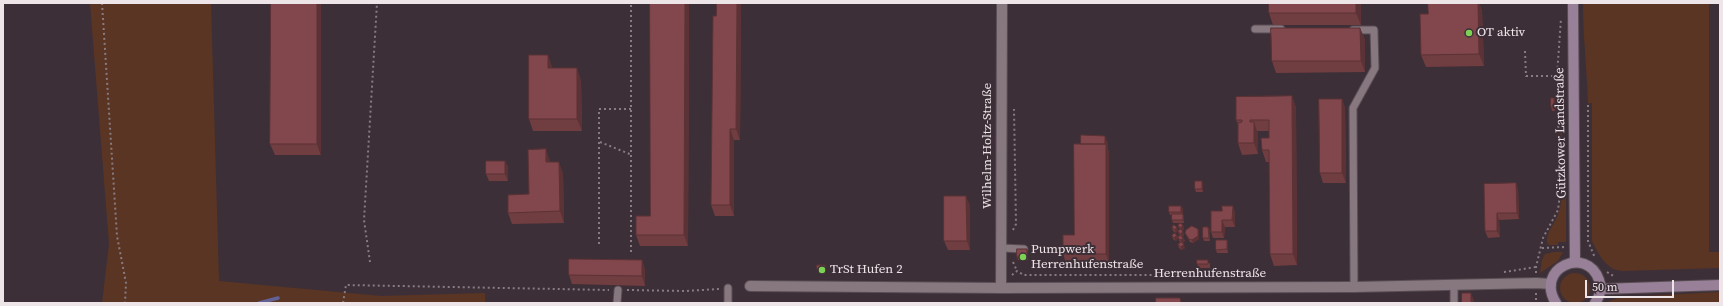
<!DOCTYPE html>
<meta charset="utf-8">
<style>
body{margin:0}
#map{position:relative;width:1723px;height:306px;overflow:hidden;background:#3d2f37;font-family:"Source Serif 4",serif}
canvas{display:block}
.frame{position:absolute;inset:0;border:4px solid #eee5e9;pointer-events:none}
.scale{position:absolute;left:1585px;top:280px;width:89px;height:18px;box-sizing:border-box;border:2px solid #eee5e9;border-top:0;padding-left:5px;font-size:12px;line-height:14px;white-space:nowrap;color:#eee5e9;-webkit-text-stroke:3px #3d2f37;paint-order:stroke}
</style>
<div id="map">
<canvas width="1723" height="306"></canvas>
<div class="frame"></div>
<div class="scale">50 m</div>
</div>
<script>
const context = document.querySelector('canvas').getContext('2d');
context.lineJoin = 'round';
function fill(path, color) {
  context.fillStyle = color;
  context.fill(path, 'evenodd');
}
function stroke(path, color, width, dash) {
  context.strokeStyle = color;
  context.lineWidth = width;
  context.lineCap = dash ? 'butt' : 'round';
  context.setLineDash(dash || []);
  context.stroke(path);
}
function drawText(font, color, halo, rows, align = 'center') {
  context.font = font + ' "Source Serif 4",serif';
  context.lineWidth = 4;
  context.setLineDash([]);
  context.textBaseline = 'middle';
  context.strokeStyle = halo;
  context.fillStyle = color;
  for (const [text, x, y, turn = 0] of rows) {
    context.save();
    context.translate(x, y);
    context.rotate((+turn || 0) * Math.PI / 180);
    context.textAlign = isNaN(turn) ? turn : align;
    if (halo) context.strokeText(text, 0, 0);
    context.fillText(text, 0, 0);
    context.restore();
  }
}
fill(new Path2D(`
 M90,3H211L219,281L381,296L485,293V303H102L109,244Z
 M1583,3H1709V252H1720V268L1622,271C1619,270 1614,270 1612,268C1603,263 1596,250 1592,241V103H1588C1587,69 1583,37 1583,3Z
 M1559,127H1561L1566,179V242H1558V245H1549L1547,243C1546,233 1553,226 1557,217C1560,210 1561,203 1562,195Z
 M1554,252H1563L1558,261L1540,273L1542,260L1545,254Z
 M1560 288a15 15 0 1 1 30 0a15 15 0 1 1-30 0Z
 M1720,292V303H1605L1615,299L1626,297Z`), '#5a3524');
stroke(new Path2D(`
 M259,303L278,298`), '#626296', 3.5);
const service = new Path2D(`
 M1255,29H1281
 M1353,30H1374L1375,68L1353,108L1354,287
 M1001,248L1024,249
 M728,288V303
 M617,303L618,290
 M1454,303V286`);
const minor = new Path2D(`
 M750,286L1001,288L1354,287L1536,283L1551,284
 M1001,288L1002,3`);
const secondary = new Path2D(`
 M1573,3L1575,262
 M1601,289L1720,285
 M1556,303C1534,268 1587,245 1599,280C1602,288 1600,296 1595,303`);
stroke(service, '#584d53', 9);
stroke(minor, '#584d53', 12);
stroke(secondary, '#584d53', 12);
stroke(new Path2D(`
 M102,3L117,236L126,283L125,303
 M1525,51L1526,76H1557
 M1588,105V241L1595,258
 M600,142L632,155
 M1013,230L1016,224L1014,109
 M599,244V109H632
 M1542,248L1565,247
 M631,252V3
 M370,262L364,220L377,3
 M1013,262L1017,271
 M1504,272L1536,267
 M1607,272L1615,277
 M1536,273V267L1543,238L1558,210L1560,194L1557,76L1561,18
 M1012,275L1017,271L1024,275H1228
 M627,290L685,291L719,289
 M1536,293V303
 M343,303L346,285L609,290`), '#887c82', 2, [2, 3]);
stroke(service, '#87777f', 7);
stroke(minor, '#87777f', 10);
stroke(secondary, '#988198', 10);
fill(new Path2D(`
 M271,3L321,155H275L270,144Z
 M650,3H689L688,246H640L636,235L650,216Z
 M717,3H741L740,140H734V216H715L711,205Z
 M1269,3H1361V25H1273L1269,13Z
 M1428,3H1479L1482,11L1484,66L1426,67L1421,55L1428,14Z
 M1365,39V72L1276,73L1272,61Z
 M548,55L552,68L581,80L582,131H533L529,119Z
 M1292,96L1296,108L1297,265L1274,266L1270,254L1269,162H1266L1262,150L1269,138V131H1257L1258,134V154L1242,155L1238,143V124L1236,120Z
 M1342,99L1345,108L1346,183H1323L1320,173Z
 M1555,101V111H1552L1551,107Z
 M1108,143V149L1109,154V263H1066L1063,254L1074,235L1081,144Z
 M505,161L508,167V181H489L486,174Z
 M550,161V162L563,173L564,223L512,224L508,213L529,194Z
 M1484,184L1518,189L1519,219L1499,220L1500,237L1488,238L1485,231Z
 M1203,185V192H1196L1195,189Z
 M970,205V250H948L944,241Z
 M1181,206L1183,209V214L1184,218V223H1180L1183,225L1184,229L1182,231L1184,235L1183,237L1185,241L1182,243L1185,248L1182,250L1179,248L1178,245L1180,242L1178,238L1180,236L1178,232L1180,230L1178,226L1180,223H1173L1172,220V215H1170L1169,212Z
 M1211,211L1235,212V227H1225L1224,238H1213L1211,232Z
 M1172,227L1178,230L1176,233L1173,231Z
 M1208,227L1210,230V241H1204L1203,238Z
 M1198,229L1199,233V239L1193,243L1190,242L1185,233Z
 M1177,235L1178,238L1176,241L1173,239L1172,236Z
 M1227,240L1228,243V253H1217L1216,250Z
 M1028,253V260H1018L1017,257Z
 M642,260L645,270V286L572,284L569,275Z
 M1210,263V268H1199L1197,264Z
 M825,265L826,268V272H819L817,269Z`), '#703d41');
fill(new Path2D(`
 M317,3H321V155L317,144Z
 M685,3H689L688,246L684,235Z
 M737,3H741L740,140L736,129Z
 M1356,3H1361V25L1356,13Z
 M1478,3H1479L1482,11L1484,66L1479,54Z
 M1360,28L1365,39V72L1361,61Z
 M548,55L552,67V80L548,68Z
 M577,68L581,80L582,131L577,119Z
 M1292,96L1296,108L1297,265L1293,254Z
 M1554,98L1555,101V111L1554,107Z
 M1342,99L1345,108L1346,183L1342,173Z
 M1250,120L1254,131V122L1258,134V154L1254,143Z
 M730,129L734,140V216L730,205Z
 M1105,136L1108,143V149L1109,154V263L1106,254Z
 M546,149L550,161V174L546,162Z
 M505,161L508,167V181L505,174Z
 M559,162L563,173L564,223L560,211Z
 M1202,181L1203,185V192L1202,189Z
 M1516,183L1518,189L1519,219L1517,213Z
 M966,196L970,205V250L967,241Z
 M1181,206L1183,209V215L1181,212Z
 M1233,206L1235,212V227L1232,220Z
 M1497,213L1499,220L1500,237L1497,231Z
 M1183,214L1184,218V223L1183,220Z
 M1222,220L1225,227L1224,238L1222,232Z
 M1183,225L1184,229L1182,232L1181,228Z
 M1177,227L1178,230L1176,233L1175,230Z
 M1208,227L1210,230V241L1209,238Z
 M1198,229L1199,233V239L1193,243L1192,240Z
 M1183,231L1184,235L1182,238L1181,234Z
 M1177,235L1178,238L1176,241L1174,238Z
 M1183,238L1185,241L1182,244L1181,240Z
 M1227,240L1228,243V253L1227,249Z
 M1184,244L1185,248L1182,250L1181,247Z
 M1027,249L1028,253V260L1027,257Z
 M642,260L645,270V286L642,276Z
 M1471,293L1474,300V303H1471Z`), '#5b3235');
const building = new Path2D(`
 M271,3H317V144H270Z
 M650,3H685L684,235H636V216H650Z
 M717,3H737L736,129H730V205H711L713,16H716Z
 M1269,3H1356V13H1269Z
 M1428,3H1478L1479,54L1421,55L1420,14H1428Z
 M1271,28H1360L1361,61H1272Z
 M529,55H548V68H577V119H529Z
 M1292,96L1293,254H1270L1269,150H1262L1261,138H1269V120H1250V122H1254V143H1238V123L1242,122V120H1236V97Z
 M1551,98H1554V107H1551Z
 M1319,99H1342V173H1320Z
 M1081,135L1105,136V144H1081Z
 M1074,144H1106V254H1063V235H1074Z
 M546,149V162H559L560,211L508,213V195L529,194L528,150Z
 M486,161H505V174H486Z
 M1195,181H1202V189H1195Z
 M1516,183L1517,213H1497V231H1485L1484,184Z
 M944,196H966L967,241H944Z
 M1169,206H1181V212H1169Z
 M1222,206H1233L1232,220H1222V232H1211V211H1222Z
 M1172,214H1183V220H1172Z
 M1180,223L1183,225L1181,228L1178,226Z
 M1174,225L1177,227L1175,230L1172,227Z
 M1192,226L1198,229V236L1192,240L1189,239L1185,233L1186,230Z
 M1203,227H1208L1209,238H1203Z
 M1180,229L1183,231L1181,234L1178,232Z
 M1174,233L1177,235L1174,238L1172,236Z
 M1180,235L1183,238L1181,240L1178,238Z
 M1216,240H1227V249L1216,250Z
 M1181,242L1184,244L1181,247L1178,245Z
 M1017,249H1027V257H1017Z
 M569,259L642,260V276L569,275Z
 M1197,260H1208V264H1197Z
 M817,265H825V269H817Z
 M1462,293H1471V303H1462Z
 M1156,298H1180L1181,303H1156Z`);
fill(building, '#82474c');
stroke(building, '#5b3235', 1);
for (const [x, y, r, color] of [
 [1469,33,4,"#7cd155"],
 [1023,257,4,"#7cd155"],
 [822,270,4,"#7cd155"]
]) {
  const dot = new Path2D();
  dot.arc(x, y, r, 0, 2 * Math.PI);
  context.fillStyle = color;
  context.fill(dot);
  stroke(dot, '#3d2f37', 1.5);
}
drawText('13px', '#eee5e9', '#3d2f37', [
 ["OT aktiv",1477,33],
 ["Pumpwerk",1031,250],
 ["Herrenhufenstraße",1031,265],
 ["TrSt Hufen 2",830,270]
], 'left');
drawText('13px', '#eee5e9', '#3d2f37', [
 ["Gützkower Landstraße",1561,133,-91],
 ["Wilhelm-Holtz-Straße",988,146,-90],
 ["Herrenhufenstraße",1210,274]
]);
</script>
